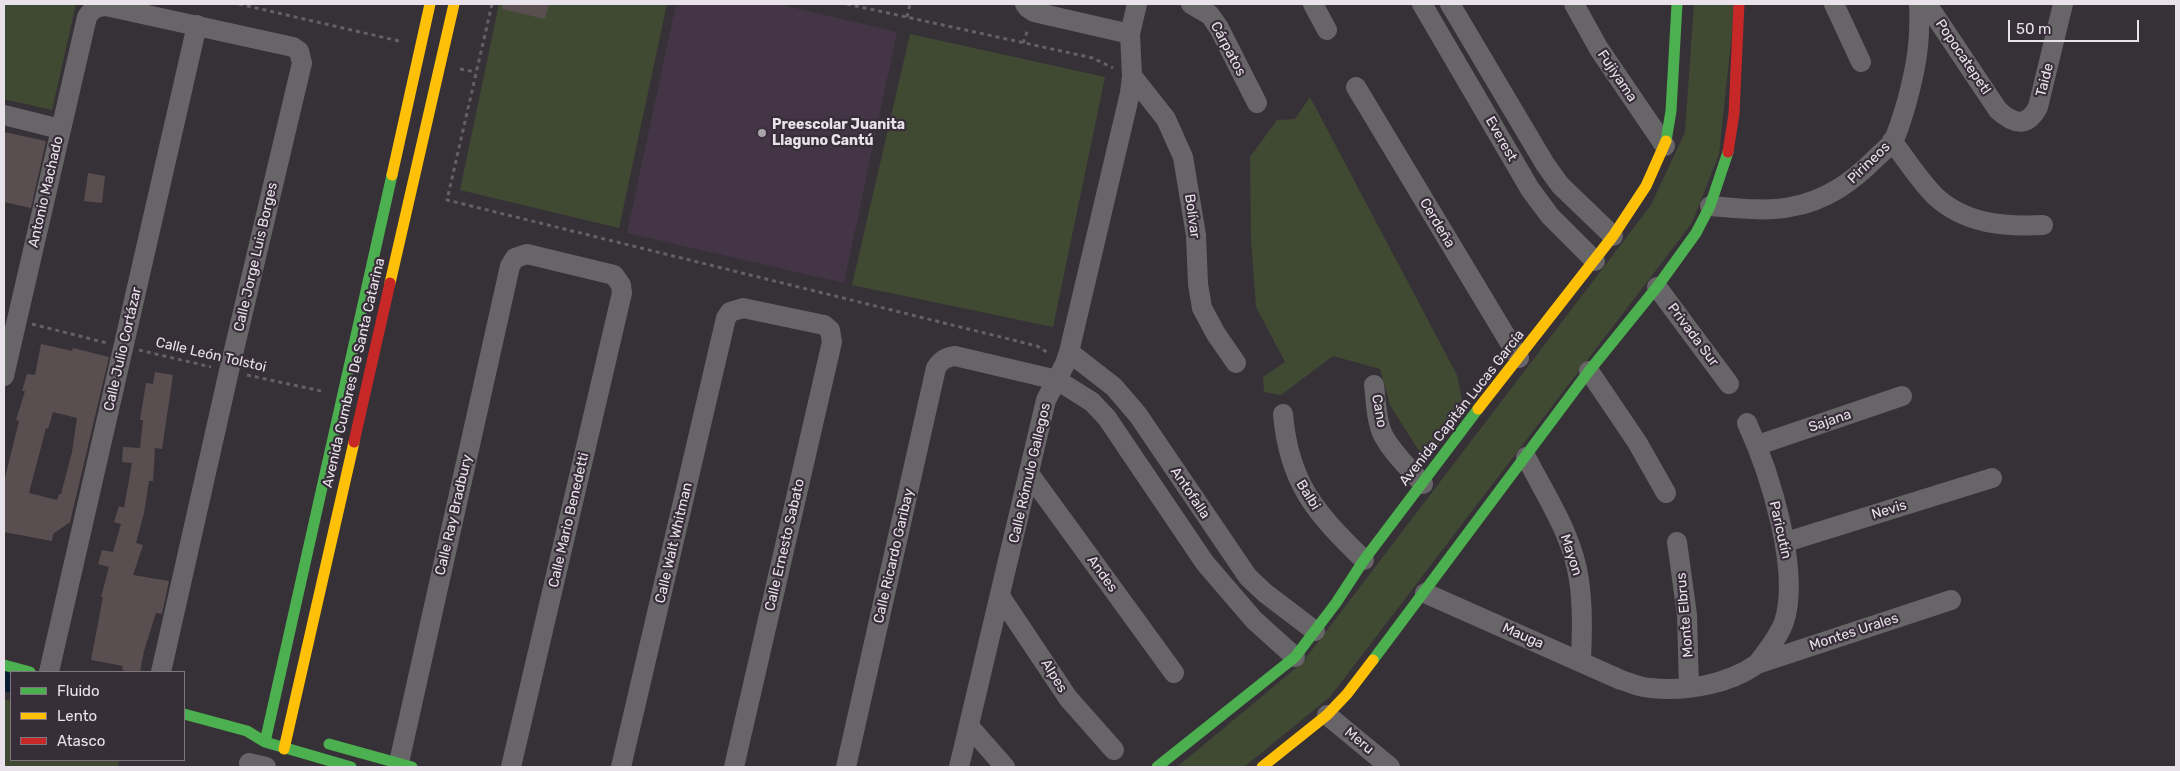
<!DOCTYPE html>
<meta charset="utf-8">
<style>
body{margin:0}
#map{position:relative;width:2180px;height:771px;overflow:hidden;background:#363137;font-family:Rubik,sans-serif}
canvas{display:block}
.frame{position:absolute;inset:0;border:5px solid #e9e2ea;pointer-events:none}
.legend{position:absolute;left:10px;top:671px;width:175px;height:90px;box-sizing:border-box;background:#382e3a;border:1px solid #7f7680;margin:0;padding:6px 9px;list-style:none;font-size:15px;color:#e9e2ea}
.legend li{display:flex;align-items:center;gap:10px;height:25px}
.legend b{width:25px;border:1px solid #7f7680}
.scale{position:absolute;left:2008px;top:20px;width:131px;height:22px;box-sizing:border-box;border:2px solid #e9e2ea;border-top:0;padding-left:6px;font-size:15px;line-height:18px;white-space:nowrap;color:#e9e2ea;-webkit-text-stroke:4px #382e3a;paint-order:stroke}
</style>
<div id="map">
<canvas width="2180" height="771"></canvas>
<div class="frame"></div>
<ul class="legend">
<li><b style="height:6px;background:#4caf50"></b>Fluido</li>
<li><b style="height:6px;background:#ffc107"></b>Lento</li>
<li><b style="height:6px;background:#c62828"></b>Atasco</li>
</ul>
<div class="scale">50 m</div>
</div>
<script>
const context = document.querySelector('canvas').getContext('2d');
context.lineJoin = 'round';
function fill(path, color) {
  context.fillStyle = color;
  context.fill(path, 'evenodd');
}
function stroke(path, color, width, dash) {
  context.strokeStyle = color;
  context.lineWidth = width;
  context.lineCap = dash ? 'butt' : 'round';
  context.setLineDash(dash || []);
  context.stroke(path);
}
function drawText(font, color, halo, rows, align = 'center') {
  context.font = font + ' Rubik,sans-serif';
  context.lineWidth = 4.5;
  context.setLineDash([]);
  context.textBaseline = 'middle';
  context.strokeStyle = halo;
  context.fillStyle = color;
  for (const [text, x, y, turn = 0] of rows) {
    context.save();
    context.translate(x, y);
    context.rotate((+turn || 0) * Math.PI / 180);
    context.textAlign = isNaN(turn) ? turn : align;
    if (halo) context.strokeText(text, 0, 0);
    context.fillText(text, 0, 0);
    context.restore();
  }
}
fill(new Path2D(`
 M676,4H778L897,32L844,283L627,233Z`), '#433546');
fill(new Path2D(`
 M4,4H76L52,110L4,99Z
 M499,4H667L619,228L460,190Z
 M1694,4H1735L1719,154L1692,223L1330,697L1244,767H1177L1302,663L1651,205L1685,132Z
 M910,34L1105,77L1053,327L852,285Z
 M1310,97L1457,375L1464,410L1426,462L1390,405L1380,369L1333,356L1281,395L1264,392L1263,377L1285,362L1256,307L1251,240L1250,157L1277,120L1295,119Z
 M4,699L11,701V760H119L118,767H4Z`), '#404a33');
stroke(new Path2D(`
 M4,681L11,683`), '#081c32', 19);
fill(new Path2D(`
 M503,4H549L545,19L502,9Z
 M4,132L46,141L31,208L4,202Z
 M88,173L105,176L102,203L84,201Z
 M41,344L72,351L73,348L109,357L70,522L53,534L52,541L4,532V482L19,421L16,420L25,391H22L27,374L35,375ZM53,412L77,418L72,452L61,494H59L57,500L29,493L46,428L48,429Z
 M155,372L173,375L162,449L155,448L153,481H149L144,513L136,543L143,545L133,575L169,581L162,614L156,613L144,651L140,672H134L122,670L123,666L91,660L103,597H101L109,567L98,564L102,550L113,552L121,524L114,522L119,506L124,508L132,463L122,462L123,447L140,448L143,420H140L146,383L153,384Z`), '#594f50');
stroke(new Path2D(`
 M239,4L399,41
 M492,4L447,200L1037,346L1050,354
 M847,4L1093,58L1113,68
 M907,17L910,4
 M1023,43L1028,29
 M460,69L476,72
 M32,324L107,343
 M139,350L211,367
 M247,375L321,391`), '#646065', 3, [4, 4]);
stroke(new Path2D(`
 M1025,4L1028,8L1034,12L1130,34
 M1191,4L1210,15L1219,28L1257,103
 M1313,4L1327,30
 M1422,4L1530,189L1550,216L1595,261
 M1450,4L1545,164L1560,185L1613,236
 M1574,4L1599,49L1665,146
 M1834,4L1861,62
 M1927,4L1998,110C2013,124 2027,128 2038,107L2063,4
 M1132,76L1166,119L1183,157L1196,235L1198,284L1202,308L1216,334L1236,363
 M1356,87L1519,358
 M4,115L60,129
 M1892,141C1906,159 1919,180 1935,196C1965,224 2004,227 2043,225
 M1710,206C1736,208 1764,212 1790,207C1826,201 1852,182 1877,157C1882,152 1889,147 1893,141C1899,130 1902,117 1906,105C1916,68 1921,42 1919,4
 M1657,287L1729,384
 M1069,352L1114,387L1138,415L1248,577L1265,593L1315,631
 M1589,371L1637,442L1666,493
 M4,376L87,17C92,9 96,7 106,6L293,47L299,51L302,63L229,371L161,672
 M1374,385C1376,401 1376,420 1383,435C1393,454 1409,468 1423,484
 M1283,414C1289,484 1316,513 1364,560
 M1747,423C1769,471 1801,570 1784,622C1778,638 1767,651 1757,664
 M1758,445L1902,396
 M1526,457C1546,496 1573,536 1579,580C1583,607 1582,634 1581,661
 M1030,475L1174,673
 M1677,542L1687,615L1689,688
 M1786,542L1992,478
 M1425,593L1621,680C1631,683 1641,688 1651,688C1686,692 1729,684 1757,664L1951,600
 M1000,596L1068,698L1114,750
 M49,672L197,25
 M1327,715L1390,767
 M969,726L1005,767
 M249,763L266,767
 M398,767L510,266L515,258L527,254L614,275L621,285L622,293L511,767
 M621,767L726,318L730,312L743,308L824,325L830,330L832,342L734,767
 M846,767L936,368C941,360 946,357 955,356L1057,380L1092,402L1107,418L1205,563L1254,620L1295,657
 M959,767L1046,400L1065,364L1069,352L1130,93L1132,76L1130,34L1137,4`), '#686569', 20);
stroke(new Path2D(`
 M1666,141L1671,111L1677,4
 M1373,660L1589,371L1657,287L1696,233L1710,206L1728,152
 M4,665L30,672
 M184,714L247,731L265,742L351,767
 M265,742L392,175
 M329,744L412,767
 M1157,767L1295,657L1336,603L1364,560L1478,409`), '#4caf50', 11);
stroke(new Path2D(`
 M392,175L430,4
 M390,283L454,4
 M1478,409L1613,236L1646,186L1666,141
 M284,749L354,442
 M1262,767L1327,715L1347,694L1373,660`), '#ffc107', 11);
stroke(new Path2D(`
 M1728,152L1734,114L1739,4
 M354,442L390,283`), '#c62828', 11);
for (const [x, y, r, color] of [
 [762,133,5,"#aaa4ab"]
]) {
  const dot = new Path2D();
  dot.arc(x, y, r, 0, 2 * Math.PI);
  context.fillStyle = color;
  context.fill(dot);
  stroke(dot, '#382e3a', 2);
}
drawText('14px', '#e9e2ea', '#382e3a', [
 ["Cárpatos",1228,49,62],
 ["Popocatepetl",1963,57,56],
 ["Fujiyama",1617,76,56],
 ["Taide",2045,80,-76],
 ["Everest",1501,139,60],
 ["Pirineos",1869,163,-44],
 ["Antonio Machado",46,192,-77],
 ["Bolívar",1192,216,82],
 ["Cerdeña",1437,223,59],
 ["Calle Jorge Luis Borges",256,257,-77],
 ["Privada Sur",1693,335,53],
 ["Calle Julio Cortázar",123,349,-77],
 ["Calle León Tolstoi",211,355,13],
 ["Avenida Cumbres De Santa Catarina",354,373,-77],
 ["Avenida Capitán Lucas García",1462,408,-52],
 ["Cano",1379,411,80],
 ["Sajana",1830,421,-19],
 ["Calle Rómulo Gallegos",1030,473,-77],
 ["Antofalla",1190,493,56],
 ["Balbi",1308,495,58],
 ["Nevis",1889,510,-17],
 ["Calle Ray Bradbury",454,515,-77],
 ["Calle Mario Benedetti",569,520,-77],
 ["Paricutín",1780,530,77],
 ["Calle Walt Whitman",674,543,-77],
 ["Calle Ernesto Sabato",785,545,-77],
 ["Mayon",1571,555,72],
 ["Calle Ricardo Garibay",894,556,-77],
 ["Andes",1102,574,54],
 ["Monte Elbrus",1685,615,-95],
 ["Montes Urales",1854,632,-18],
 ["Mauga",1523,636,24],
 ["Alpes",1054,676,58],
 ["Meru",1359,741,39]
]);
drawText('bold 14px', '#e9e2ea', '#382e3a', [
 ["Preescolar Juanita",772,125],
 ["Llaguno Cantú",772,141]
], 'left');
</script>
